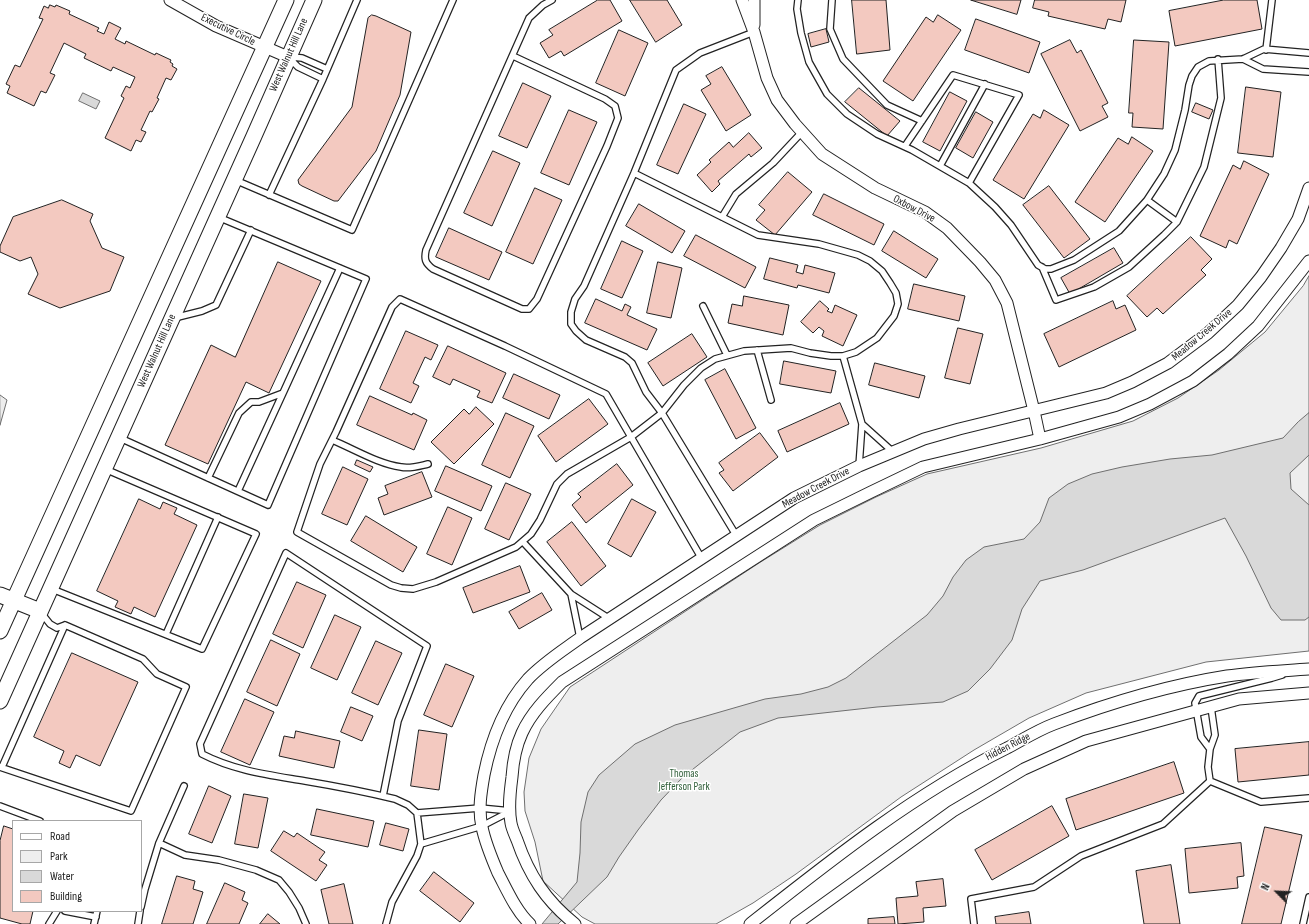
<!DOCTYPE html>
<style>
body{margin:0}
#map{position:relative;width:1309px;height:924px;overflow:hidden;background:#fff;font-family:"Sofia Sans Condensed",sans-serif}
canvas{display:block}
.legend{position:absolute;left:12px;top:820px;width:130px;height:92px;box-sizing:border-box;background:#fff;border:1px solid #a7a7a7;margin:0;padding:5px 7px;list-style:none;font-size:12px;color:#222}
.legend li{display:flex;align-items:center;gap:8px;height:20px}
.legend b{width:20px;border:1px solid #a7a7a7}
.north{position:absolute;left:1257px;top:872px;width:40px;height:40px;-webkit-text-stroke:3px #fff;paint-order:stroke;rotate:294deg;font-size:11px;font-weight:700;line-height:16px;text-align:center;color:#222}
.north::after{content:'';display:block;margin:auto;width:14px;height:18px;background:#222;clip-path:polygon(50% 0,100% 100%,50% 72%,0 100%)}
</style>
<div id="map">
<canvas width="1309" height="924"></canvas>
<ul class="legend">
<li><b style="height:5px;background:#fff"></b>Road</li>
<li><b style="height:11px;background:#eee"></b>Park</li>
<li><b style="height:11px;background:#d9d9d9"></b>Water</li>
<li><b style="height:11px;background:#f3c9c0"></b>Building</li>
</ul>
<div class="north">N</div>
</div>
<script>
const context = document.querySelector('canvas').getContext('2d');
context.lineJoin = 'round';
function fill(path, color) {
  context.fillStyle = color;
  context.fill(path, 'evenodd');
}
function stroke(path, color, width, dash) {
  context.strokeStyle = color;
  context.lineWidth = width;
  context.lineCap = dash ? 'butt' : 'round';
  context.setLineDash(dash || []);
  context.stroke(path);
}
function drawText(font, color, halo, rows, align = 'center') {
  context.font = font + ' "Sofia Sans Condensed",sans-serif';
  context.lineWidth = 3;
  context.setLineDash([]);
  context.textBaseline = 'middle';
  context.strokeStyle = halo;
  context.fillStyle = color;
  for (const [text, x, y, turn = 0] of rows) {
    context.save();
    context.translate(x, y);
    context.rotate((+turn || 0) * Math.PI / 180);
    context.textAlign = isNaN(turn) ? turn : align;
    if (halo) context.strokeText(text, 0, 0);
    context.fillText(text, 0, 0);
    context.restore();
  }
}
const green = new Path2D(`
 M1309,276V651L1206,662L1086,693L1029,718L974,750L901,797L796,874L753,903L716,924H595L582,917L543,881L535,842L525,811L524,792L529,758L541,729L570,687L759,563L820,525L876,497L927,474L1041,448L1133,421L1178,398L1219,370L1265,332L1303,286Z`);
fill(green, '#eee');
stroke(green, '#6f6f6f', 1);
const parking = new Path2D(`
 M0,395L7,400L0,425Z`);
fill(parking, '#ededed');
stroke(parking, '#6f6f6f', 1);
const water = new Path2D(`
 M83,93L100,101L96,109L79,101Z
 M1309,413V455L1290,473L1291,489L1309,505V617L1305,620H1281L1271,608L1246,556L1225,518L1083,570L1040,581L1022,609L1012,640L990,669L968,691L943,702L877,707L778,718L740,732L683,777L661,800L638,830L619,857L607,877L558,924H542L577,882L580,853L581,822L588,792L599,775L635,744L675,725L765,699L801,694L828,687L846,678L927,615L943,596L953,577L966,560L984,547L1024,539L1040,522L1049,498L1068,484L1092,474L1122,467L1170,459L1212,455L1283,438L1298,422Z`);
fill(water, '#d9d9d9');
stroke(water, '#6f6f6f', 1);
const building = new Path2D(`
 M598,0H610L622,21L564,56L561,51L549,58L540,43L553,35L549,30Z
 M630,0H667L682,25L656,42Z
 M852,0H886L890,50L857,54Z
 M971,0H1021L1017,14Z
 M1035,0H1126L1121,22L1108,19L1105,29L1048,16L1049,12L1033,8Z
 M1224,0H1257L1262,29L1175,46L1169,11Z
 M50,5L55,7L56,5L70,11L69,14L99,28L97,31L104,34L109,22L121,28L115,39L125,44L126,41L155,55L156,53L171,60L170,62L173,64L172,66L177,69L171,80L166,78L157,98L159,99L152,112L150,111L141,130L146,132L141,142L136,140L131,151L105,138L124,98L121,96L126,86L130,88L135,77L113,67L111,71L84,58L86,54L64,43L50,73L55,75L46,93L41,91L34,106L7,93L10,86L6,84L15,65L20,67L43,19L39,18L44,6L48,8Z
 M372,15L376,16L411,32L400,95L376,151L338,201H334L302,186L299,184L298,180L352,107L368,18Z
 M938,15L961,30L913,101L883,81L926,17L933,22Z
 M976,19L1040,42L1029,73L965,50Z
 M826,29L829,42L811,47L808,34Z
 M619,30L648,43L625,96L596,83Z
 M1070,40L1077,53L1081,50L1108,103L1102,106L1108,117L1080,131L1041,54Z
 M1134,40L1169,42L1163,129L1132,127L1133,113H1129Z
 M722,67L751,115L726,131L701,90L711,84L706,76Z
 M523,83L551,96L527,148L499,136Z
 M1246,87L1281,92L1273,157L1238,153Z
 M859,88L900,121L887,136L845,102Z
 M950,92L967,101L940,151L923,142Z
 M1196,103L1213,110L1209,119L1192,112Z
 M684,104L706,114L678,174L657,165Z
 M569,110L597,122L569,185L541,173Z
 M1044,110L1069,125L1024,199L993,180L1033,114L1040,118Z
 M976,112L993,122L973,158L956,148Z
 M749,133L762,148L751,157L749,154L718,181L720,184L712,192L697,175L711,162L709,160L729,142L733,147Z
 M1132,137L1153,151L1105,222L1075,202L1118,138L1128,144Z
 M493,151L520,163L492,226L464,213Z
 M1244,161L1269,174L1237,244L1229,240L1226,248L1200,236L1233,165L1240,169Z
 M788,172L812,192L775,235L756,220L765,210L759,205Z
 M1049,186L1090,239L1064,258L1023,205Z
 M535,188L562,200L533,264L506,252Z
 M824,194L884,224L874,245L813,215Z
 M62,200L93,214L90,221L102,248L124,257L110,291L60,308L28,294L38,274L31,257L20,261L0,252V246L13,217Z
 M639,204L685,231L672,253L626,226Z
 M449,228L502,252L489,280L436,257Z
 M894,231L938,259L926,278L882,251Z
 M696,235L756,267L745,288L684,256Z
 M1191,237L1212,259L1201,270L1206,275L1163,314L1157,308L1147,317L1127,296Z
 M622,241L643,251L622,298L601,289Z
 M1114,248L1123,263L1070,294L1061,278Z
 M770,258L798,265L796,272L803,274L805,265L835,273L829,293L798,285L797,288L764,279Z
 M278,262L321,281L269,393L246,382L208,464L165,445L211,345L235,357Z
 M658,262L682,268L671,318L647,313Z
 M914,284L965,296L959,321L908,309Z
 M744,296L789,305L783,335L728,323L732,304L742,306Z
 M596,299L622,311L625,304L631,307L627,315L657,329L647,350L585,323Z
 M820,301L829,309L827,311L832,313L835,305L857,315L843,346L822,336L824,331L819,327L813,333L801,322Z
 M1113,301L1116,309L1125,305L1136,330L1059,367L1044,334Z
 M958,328L983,334L970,384L945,378Z
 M406,331L438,345L431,360L425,357L413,383L419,386L411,403L380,389Z
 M692,334L707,357L663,386L648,363Z
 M448,346L506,373L492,403L477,397L480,391L453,379L450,385L433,377Z
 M784,361L836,371L831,393L780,384Z
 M875,363L925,376L919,398L869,385Z
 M725,369L756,428L736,439L705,380Z
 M514,374L560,395L549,419L503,398Z
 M370,396L412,415L413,413L427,420L414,450L357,425Z
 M589,399L608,424L556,462L538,436Z
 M840,403L849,424L787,452L778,431Z
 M476,407L494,424L454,464L431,442L464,409L469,414Z
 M506,413L534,426L510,478L482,465Z
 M760,433L778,457L733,491L719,473L724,470L719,463Z
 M357,460L373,467L370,472L355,465Z
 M617,464L633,485L586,523L572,505L581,497L578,494Z
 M446,466L492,486L481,511L435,491Z
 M343,467L368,479L347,525L322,514Z
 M422,472L432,497L384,515L378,498L388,494L385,486Z
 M506,483L531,494L509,540L485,529Z
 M139,499L160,509L163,502L177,508L174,514L197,525L155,617L134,607L131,614L115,607L118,601L97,591Z
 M632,499L656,512L631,557L608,544Z
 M448,507L472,518L452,565L427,554Z
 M366,516L417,547L403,572L351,541Z
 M572,522L606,566L581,586L547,542Z
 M520,566L530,592L473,613L463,588Z
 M297,582L326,595L303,648L273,634Z
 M542,593L552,610L519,629L509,612Z
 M335,615L361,627L337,680L311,668Z
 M271,640L300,654L277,706L247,692Z
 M376,641L402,653L378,705L352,693Z
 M72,653L138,682L100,766L76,755L70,768L59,763L64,751L34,737Z
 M446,664L474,676L452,727L424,715Z
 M245,699L274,712L250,765L221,752Z
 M351,707L373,716L362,741L341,732Z
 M419,730L447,734L439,790L411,786Z
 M296,731L340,741L334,768L279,756L284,736L294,738Z
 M1309,742V775L1238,782L1235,749Z
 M1174,762L1184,793L1076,830L1066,799Z
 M209,786L231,796L212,843L189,834Z
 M244,794L268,798L258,848L235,844Z
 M1052,806L1069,836L992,880L975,850Z
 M317,809L374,821L368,847L311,835Z
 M386,823L409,829L403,851L380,845Z
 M4,826L13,829V911H33L30,924H22L0,918V841Z
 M1265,827L1302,835L1281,924H1242Z
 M284,831L294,837L297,833L325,852L319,860L327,865L316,881L271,851Z
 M1241,843L1244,876L1237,877L1238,888L1189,893L1185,849Z
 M1171,865L1180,924H1144L1136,871Z
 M434,872L474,903L460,922L420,891Z
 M177,876L195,881L193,889L203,892L193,924H162Z
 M943,879L946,906L923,908L924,922L898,924L896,898L918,896L916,882Z
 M225,883L245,892L242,900L248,903L239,924H207Z
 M344,884L353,924H329L321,890Z
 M1029,912L1031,924H996L995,917Z
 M268,914L280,924H260Z
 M894,917L895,924H868V919Z`);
fill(building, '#f3c9c0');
stroke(building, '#222', 1);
const lane = new Path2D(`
 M798,0L797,9L801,33L809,62L827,94L847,114L877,134L912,150L969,183L995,207L1011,225L1038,265L1045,269H1051L1074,260L1119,231L1147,200L1164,174L1175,150L1185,110L1189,85L1192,76L1198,67L1209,61L1243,59L1264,49L1309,53
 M832,0L830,29L843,59L887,105L922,121
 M1266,50L1272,0
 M513,56L605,99L615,106L618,118L607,146L537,299L529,309H522L433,269C425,263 424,259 426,250L529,18L543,5L552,0
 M291,57L302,58L327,69
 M290,59L298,67L323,79
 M1243,59L1263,69L1309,72
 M905,146L953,75L1019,95L969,183
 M940,166L985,84
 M634,173L758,235L819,244L858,255L870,261L882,271L890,283L896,293L898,304L894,316L877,338L856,352L843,356H831L810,353L791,348L744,351L715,359L701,368L684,385L662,413L631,437L567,474L557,484L540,520L531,534L516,547L436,582L413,589L401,588L391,585L297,532L320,464L336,432L392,307L400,299L505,346L606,394L702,559
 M235,180L352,230L453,0
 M269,195L323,79L357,0
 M1147,200L1177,222
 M722,217L736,194L773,163L803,131
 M1042,267L1056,300L1094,287L1129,267L1164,235L1177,222L1204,167L1221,98L1218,59
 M703,306L727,355
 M174,318L202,311L216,305L251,230
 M757,350L771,400
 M843,356L862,424L859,466
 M862,424L892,451
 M120,438L268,505L366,279L218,217
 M332,440C354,449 378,464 401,467C410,469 419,466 428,464
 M208,478L239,413L251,402H259L283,393L340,268
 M238,491L283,393
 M736,535L662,413L646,392L632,363L625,357L586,340L576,331L571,324V312L575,299L584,286L634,173L676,70L700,53L754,32
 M523,542L571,594
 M52,589L202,649L256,534L105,469
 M166,634L218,517
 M580,638L571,594L610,619
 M1211,707L1215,735L1210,749L1201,737L1195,703L1199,696L1272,678L1282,675
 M1210,749L1208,767L1210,781
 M0,767L131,811L186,687L157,674L143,659L65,625L57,628L50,624L42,614
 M2,767L65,625
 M383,796L398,721L427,646L286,553L200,744L202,754C235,771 270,775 305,781C335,786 366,792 395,799L408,805L417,813L421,844L417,856L392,902L386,924
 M0,806L40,821
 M417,813L480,808L511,811
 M159,843L185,855L219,860L256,870L279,880L289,892L299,908L306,924
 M421,844L482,826L511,811
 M141,907L145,889L159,843L184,786
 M65,911L96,917
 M49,924L57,911
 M94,924L97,911
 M138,924L140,911
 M974,924L971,899L1034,887L1081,856L1163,824L1210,781L1261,802L1309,798
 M1303,924L1309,897`);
const street = new Path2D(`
 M170,0L216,26L288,57
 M742,0L754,32L767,78L777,100L795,124L822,154L875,188L925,212L947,228L980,262L995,280L1007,303L1034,411L1040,439
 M754,25V0
 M530,924C516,911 507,890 498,873C492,859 485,842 482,827C478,810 481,792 484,775C491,740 503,707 528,679C543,663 562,651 580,638L794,498L859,466L924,439L959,429L1106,393L1132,382L1168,363L1208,333L1238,305L1261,277L1281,248L1298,219L1309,188
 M575,924C546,901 529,875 517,840C515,835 512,829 511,823C508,808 510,792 512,777C513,762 516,746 522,733C531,713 547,697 562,682L814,520L871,492L923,467L1040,439L1119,417L1150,404L1193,381L1228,354L1258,326L1309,261
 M750,924C831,860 914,794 1007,748C1022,740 1038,730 1054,724C1109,703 1170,685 1227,676C1254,672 1282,671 1309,669
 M796,924L953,811L1024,769L1086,741L1239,699L1309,693`);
const secondary = new Path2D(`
 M0,595L40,611
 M0,631L286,0
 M0,701L254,136L314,0`);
stroke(lane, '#222', 8);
stroke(street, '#222', 13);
stroke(secondary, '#222', 17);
stroke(lane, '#fff', 5.5);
stroke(street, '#fff', 11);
stroke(secondary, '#fff', 15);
drawText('11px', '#222', '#fff', [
 ["Executive Circle",228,30,26],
 ["West Walnut Hill Lane",289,55,-66],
 ["Oxbow Drive",914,209,28],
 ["Meadow Creek Drive",1202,335,-40],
 ["West Walnut Hill Lane",157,351,-66],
 ["Meadow Creek Drive",816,488,-28],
 ["Hidden Ridge",1008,747,-27]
]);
drawText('11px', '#2f5e38', '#fff', [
 ["Thomas",684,774],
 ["Jefferson Park",684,787]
]);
</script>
